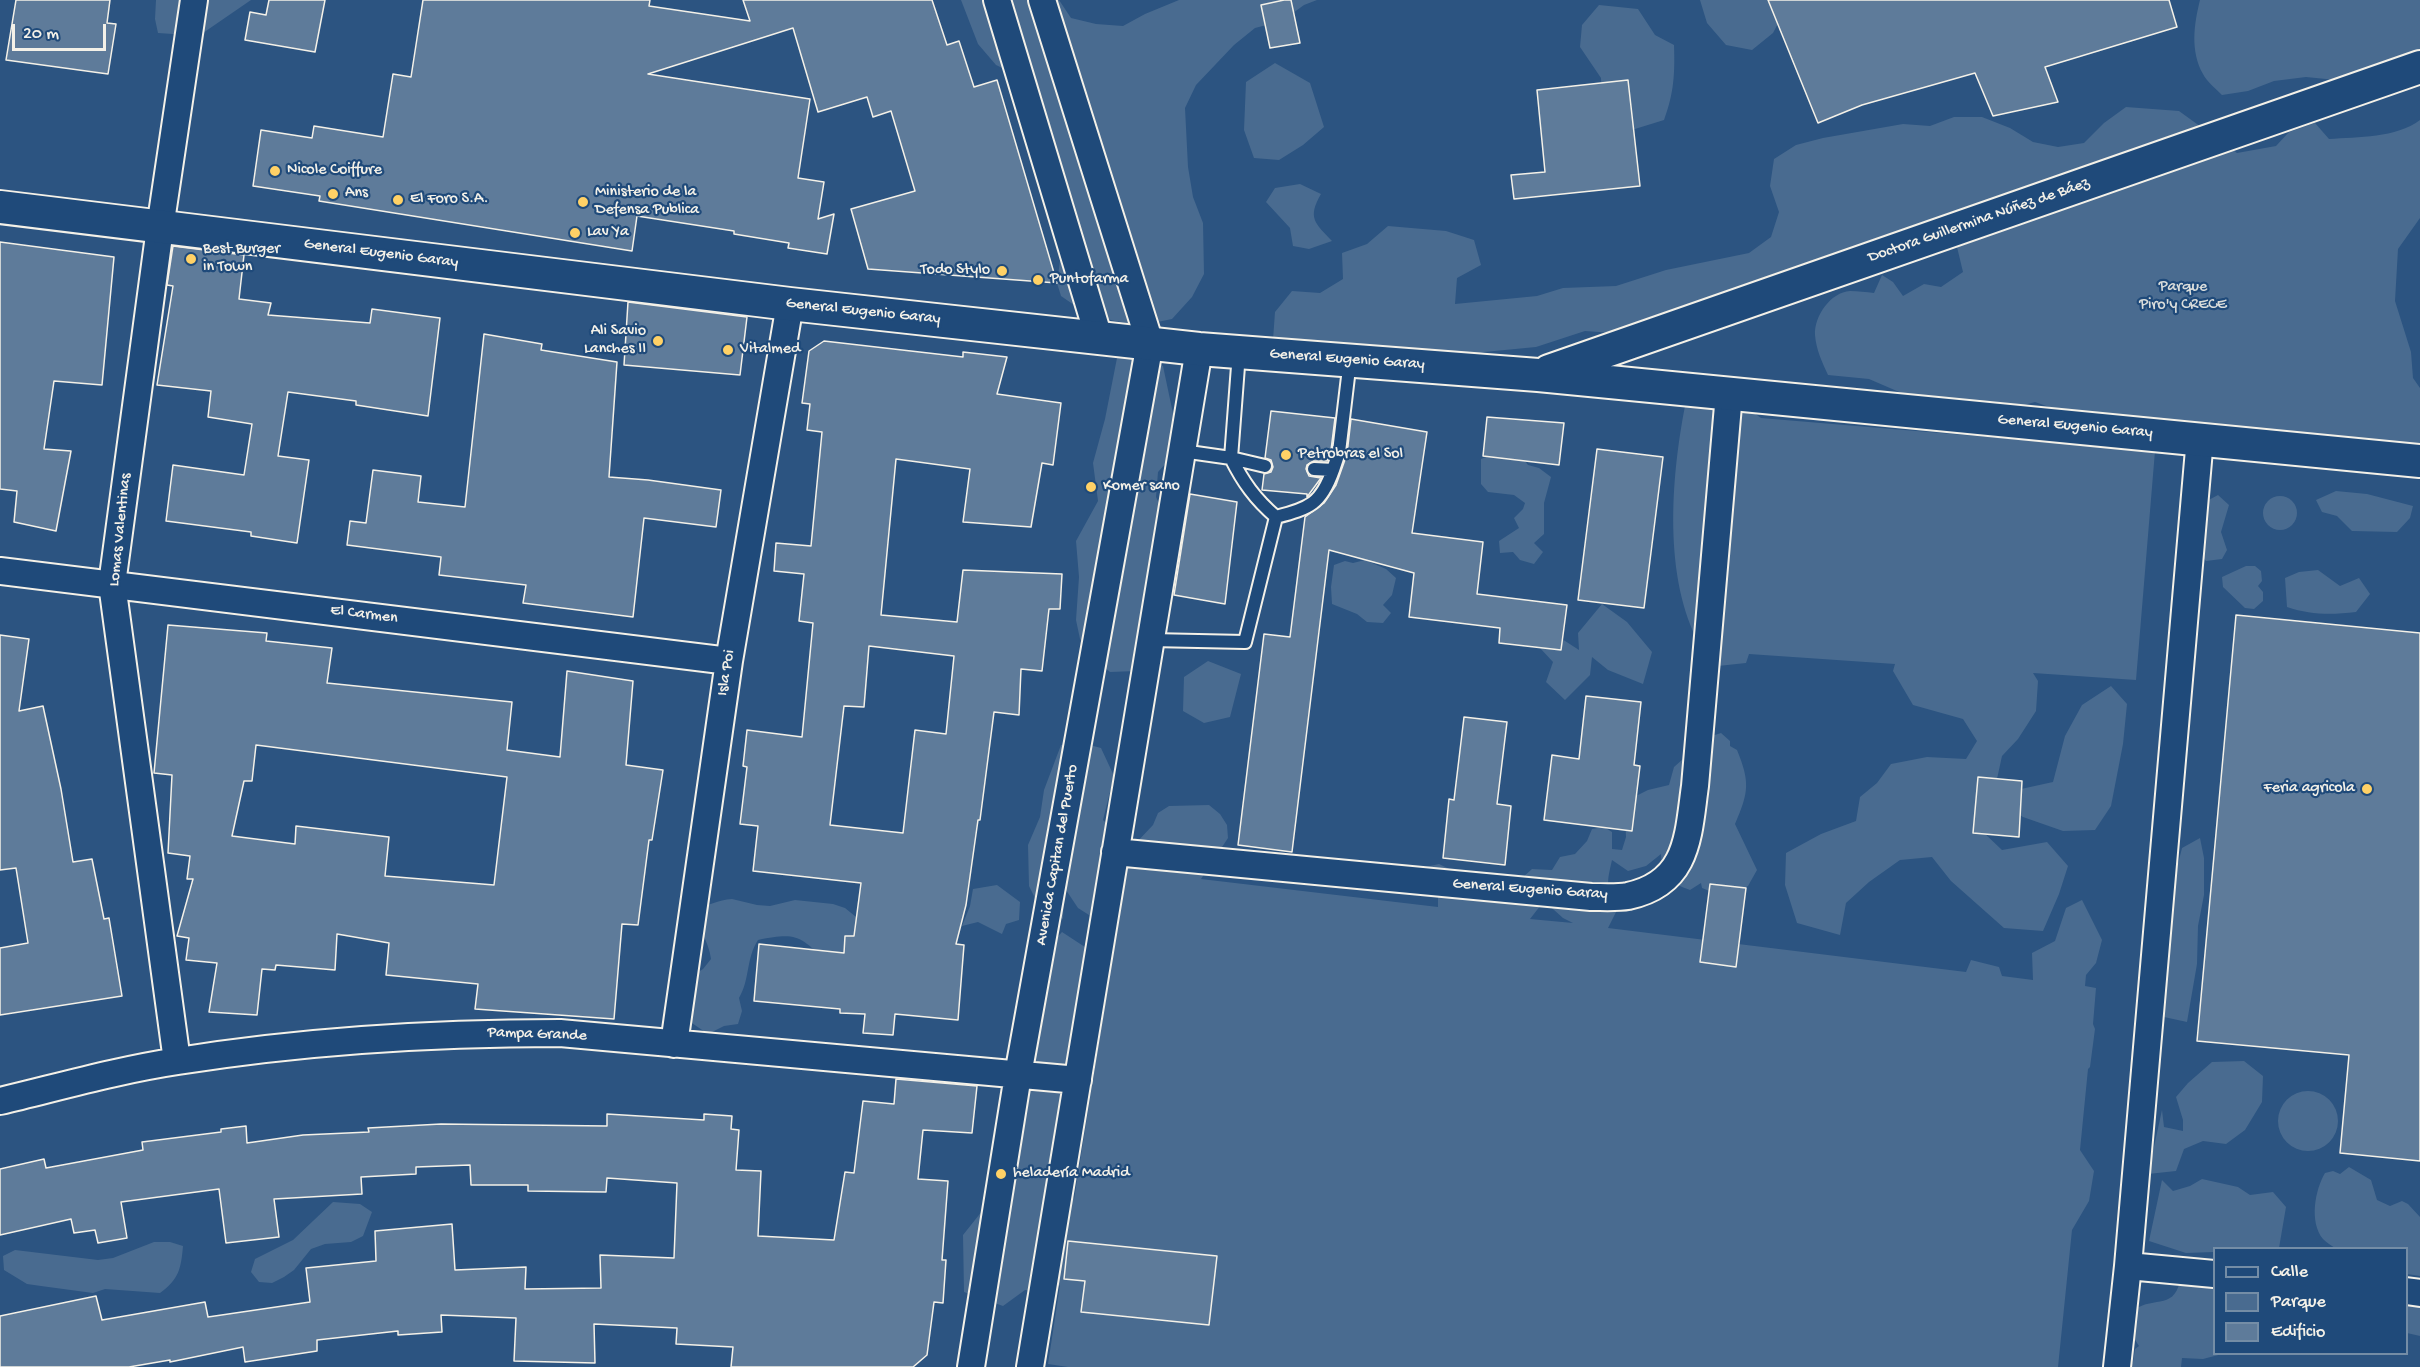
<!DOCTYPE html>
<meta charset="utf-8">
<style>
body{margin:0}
#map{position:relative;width:2420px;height:1367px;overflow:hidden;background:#2c5481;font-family:"Gochi Hand",sans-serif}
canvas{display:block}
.legend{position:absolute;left:2213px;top:1247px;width:195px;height:108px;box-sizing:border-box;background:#1f4a7a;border:2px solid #748da6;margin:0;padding:8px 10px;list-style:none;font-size:18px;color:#f4f1e8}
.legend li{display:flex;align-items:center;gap:12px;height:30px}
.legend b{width:30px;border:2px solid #748da6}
.scale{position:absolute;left:12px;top:24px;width:94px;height:27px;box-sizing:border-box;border:3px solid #f4f1e8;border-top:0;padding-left:8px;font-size:18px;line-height:21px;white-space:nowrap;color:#f4f1e8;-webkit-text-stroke:4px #1f4a7a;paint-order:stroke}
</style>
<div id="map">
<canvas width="2420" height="1367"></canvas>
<ul class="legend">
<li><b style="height:8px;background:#1f4a7a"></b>Calle</li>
<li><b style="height:16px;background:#496b90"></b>Parque</li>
<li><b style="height:16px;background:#5e7b9a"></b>Edificio</li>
</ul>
<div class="scale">20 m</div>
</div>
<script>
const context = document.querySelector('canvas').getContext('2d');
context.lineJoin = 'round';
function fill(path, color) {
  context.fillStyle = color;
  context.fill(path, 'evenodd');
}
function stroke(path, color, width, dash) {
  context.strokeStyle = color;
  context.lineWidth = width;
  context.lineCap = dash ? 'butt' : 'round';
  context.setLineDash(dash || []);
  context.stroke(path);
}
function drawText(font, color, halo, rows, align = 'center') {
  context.font = font + ' "Gochi Hand",sans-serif';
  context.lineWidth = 4.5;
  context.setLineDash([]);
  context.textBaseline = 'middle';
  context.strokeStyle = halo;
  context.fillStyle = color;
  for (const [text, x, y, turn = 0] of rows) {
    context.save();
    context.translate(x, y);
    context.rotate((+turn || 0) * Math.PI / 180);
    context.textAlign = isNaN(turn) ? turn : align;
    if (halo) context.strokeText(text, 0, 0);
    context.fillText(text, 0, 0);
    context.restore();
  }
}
fill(new Path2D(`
 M156,0H251L203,33L188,35L158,33L155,19Z
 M961,0H1059L1071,18L1096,24L1123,26L1145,14L1179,0H1317L1304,5L1282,21L1255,28L1234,45L1196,85L1185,108L1188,167L1193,197L1203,223L1204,274L1192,297L1172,319L1143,325L1115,321L1087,314L1061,296L1057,283L1064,231L1023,78L996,65L978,44Z
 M1700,0H1795L1785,10L1773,33L1752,50L1726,45L1707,23Z
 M2200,0H2420V55L2336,80L2306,77L2274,81L2248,91L2222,95C2216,89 2207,82 2203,74C2190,51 2194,24 2200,0Z
 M1599,5L1638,9L1655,35L1674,45C1675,74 1674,93 1664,120L1622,133L1603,117L1601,78L1580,47L1582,25Z
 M1275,63L1310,83L1324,127L1303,145L1279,160L1254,158L1244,130L1246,82Z
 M2126,107L2179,111L2237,153L2276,146L2289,132L2315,123L2329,139C2358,137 2396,138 2420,120V218L2398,249L2395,301L2411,352L2413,378L2420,388V453L2074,422L2052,408L2035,402L2024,405L1990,401L1975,408L1920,401L1869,379L1828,375C1822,362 1816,349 1815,335C1814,316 1831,292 1850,291C1858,291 1866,292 1874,293L1882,275L1893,282L1903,296L1924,284L1941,287L1963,272L1957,247L1961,237L1613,333L1585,331L1536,347L1484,352L1458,359L1273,340L1275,312L1292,291L1320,293L1343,279L1342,253L1367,244L1388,226L1446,231L1474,240L1481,265L1457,278L1455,304L1537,296L1563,288L1616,286L1666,270L1749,253L1771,237L1779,212L1770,186L1774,159L1796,145L1823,138L1903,124L1930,126L1954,117H1982L2010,128L2033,142L2058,147L2084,143L2104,123Z
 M1300,184L1321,194C1307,218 1315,223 1332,241L1309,249L1293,246L1290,228L1266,202L1275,188Z
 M1138,352L1163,366L1175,423L1176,452L1158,472L1156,497L1167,521L1136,671L1110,672L1097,661L1080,639L1076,620L1079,577L1076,541L1098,501L1093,463L1105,419L1117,358Z
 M1739,402L1761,418L2155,451L2136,680L2033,673L2038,681L2036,711L2018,739L2002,756L1997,779L2021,789L2053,782L2065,736L2082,705L2111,686L2127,704L2123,744L2111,806L2095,830L2063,831L2023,817L1994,798L1982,831L2002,850L2047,842L2068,866L2059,894L2043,931L2004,928L1951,881L1932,857L1900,860L1869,882L1846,903L1840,935L1797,923L1785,885L1786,853L1821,834L1856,821L1860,797L1877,783L1891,764L1927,757L1966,759L1977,741L1963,719L1913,705L1893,671L1895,664L1749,654L1746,663L1718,666C1712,660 1705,653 1700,645C1663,579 1671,478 1685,406Z
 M1509,448L1521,456L1528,465L1539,468L1551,477L1544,503V534L1534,543L1543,552L1534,564L1520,560L1513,552L1500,553L1499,541L1519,528L1514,518L1523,509L1525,503L1514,495L1488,492L1481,484V459Z
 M2336,491L2367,494L2413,506L2410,518L2397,532L2352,531L2337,516L2322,512L2316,500Z
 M2218,495L2229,505L2221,532L2227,550L2222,559L2206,561L2199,552L2205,502Z
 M2263 513a17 17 0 1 1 34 0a17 17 0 1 1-34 0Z
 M1365,560L1386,569L1396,578L1392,595L1383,605L1391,613L1383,623L1367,622L1357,614L1332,604L1331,587L1334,565L1345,561L1353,563Z
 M2246,566H2255L2261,571L2262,581L2258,586L2263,592V601L2254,609L2245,608L2223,587L2222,577Z
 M2318,570L2340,586L2359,578L2370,594L2356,612C2331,615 2311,615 2287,607L2285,578L2299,572Z
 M1602,604L1627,622L1652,652L1643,684L1608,670L1592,657L1590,675L1565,700L1546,682L1553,662L1540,648L1562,639L1579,650L1578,633Z
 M1208,661L1241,674L1230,717L1204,723L1183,711L1184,677Z
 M1721,733L1730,741V746L1737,750C1750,782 1749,792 1735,824L1757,870L1748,886L1727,898L1702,888L1701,883L1690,890C1669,882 1662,879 1661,854L1646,866L1628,871L1612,860C1607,882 1605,888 1618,908L1608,928L1966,972L1971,960L1999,967L2002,976L2033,980L2032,953L2055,941L2066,908L2082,900L2102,940L2096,963L2086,975L2085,986L2096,988L2093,1024L2095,1029L2090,1067L2088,1069L2080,1150L2094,1171L2089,1201L2072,1230L2058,1367H1068L1048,1364L1060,1285L1050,1293L1025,1290L1003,1306L964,1292L963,1235L1010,1176L1032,1078L1044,952L1062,932L1088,949L1057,1151L1074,1199L1118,922H1100L1078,908L1064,887L1063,919L1038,904L1029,886L1028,845L1040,817L1044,790L1061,745L1086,744L1101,748L1114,776L1103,820L1123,839L1135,844L1153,825L1158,813L1169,806L1209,805L1220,814L1227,825L1228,838L1201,879L1438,907V893L1417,895V869L1439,864L1468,878H1522L1532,869L1552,870L1560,857L1575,854L1587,841L1592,829L1604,827L1612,832V849L1622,850L1626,837L1625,817L1632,798L1648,790L1669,785L1674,767L1683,759L1691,761L1693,742ZM1544,901L1563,918L1573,923L1530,919Z
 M2200,838L2204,858V895L2198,926L2197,964L2187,1022L2164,1017C2161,961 2167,902 2182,848Z
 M997,885L1020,902L1019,920L1006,924L1002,934L978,922L962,926L970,906L973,889Z
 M732,899L757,905L770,906L795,900L833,904L845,908L866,925L870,949L827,962C800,936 797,932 758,940C746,958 750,980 739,998L742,1011L738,1024L724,1026L708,1034L686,1019L692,976L703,969L711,959C709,941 697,927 694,909C708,906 718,900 732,899Z
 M2244,1061L2263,1076L2262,1102L2245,1130L2226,1144L2203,1141L2184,1149L2176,1171L2148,1174L2162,1110L2164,1127L2183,1131V1120L2176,1097L2188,1083L2212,1062Z
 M2278 1121a30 30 0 1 1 60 0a30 30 0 1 1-60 0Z
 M2349,1167L2371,1180L2377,1200L2390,1206L2402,1201L2408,1204L2420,1217V1276L2407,1274L2406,1248H2335C2331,1245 2327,1243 2323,1239C2309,1222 2315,1190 2325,1173L2333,1171L2340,1174Z
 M2202,1179L2238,1187L2250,1195L2273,1192L2286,1207L2279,1248H2214V1252L2186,1253L2149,1241L2162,1180L2173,1191L2190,1186Z
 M333,1202L360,1204L372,1212L363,1236L351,1242L325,1244L311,1249L294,1270L284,1277L272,1283L259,1282L251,1272L255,1259L293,1240Z
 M154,1242H170L183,1246C181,1269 179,1279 160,1293L105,1289L93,1293L41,1286L27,1284L4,1270L3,1256L15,1250L98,1260L113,1258Z
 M2180,1281L2214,1284V1354H2248H2222L2203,1359L2182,1358L2181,1367H2129L2133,1362L2135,1349L2139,1346L2128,1329L2130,1313C2151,1294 2173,1312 2180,1281Z
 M2406,1299L2420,1300V1336L2407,1333Z`), '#496b90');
const building = new Path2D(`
 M16,0H110L107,23L116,24L108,74L6,60Z
 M269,0H325L315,52L245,40L250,12L266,15Z
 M423,0H650L649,6L750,21L743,0H932L947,45L959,41L974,87L997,80L1057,283L868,269L851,209L915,191L891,111L873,117L867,97L818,112L793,28L648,74L810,99L798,178L824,182L818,219L834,214L827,254L788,248L789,243L734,234V231L637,216L632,251L319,201L320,196L253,186L261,130L312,138L314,126L383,137L393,74L411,77Z
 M1284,0H1291L1300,43L1270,48L1261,5Z
 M1768,0H2169L2177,27L2045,67L2058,102L1993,116L1975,73L1862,105L1818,123Z
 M1628,80L1640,186L1514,199L1511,175L1545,172L1537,90Z
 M0,242L114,257L102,385L54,381L44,449L71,451L56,531L14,522L17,491L0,489Z
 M173,246L244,255L239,299L271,303L268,315L370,323L372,309L440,318L428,416L356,405V401L288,392L278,456L309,460L297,543L251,536V532L166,521L173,465L244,475L252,424L208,417L211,391L157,385L173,286L167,285Z
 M628,302L747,317L740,375L624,365Z
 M484,334L542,344L541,350L617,362L609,477L648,480L721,490L716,527L644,518L633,617L523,603L526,585L439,575L441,557L347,545L350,521L366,523L373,470L421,476L418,502L465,507Z
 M824,341L963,357V352L1007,357L997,394L1061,403L1053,465L1042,463L1031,527L963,522L970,469L896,459L881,615L957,622L963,570L1062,574L1060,609H1049L1042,671L1021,669L1019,715L994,712L980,820H978L966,905L956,944L964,945L958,1020L895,1014L893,1035L863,1033L865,1014L840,1013V1009L754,1001L759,944L844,953L845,936H854L861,883L753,871L758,826L740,824L747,767L743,766L747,730L802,737L813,623L799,621L804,574L774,571L776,543L811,546L822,432L807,430L810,404L802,403L809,351ZM869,646L954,656L946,734L915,730L903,833L830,825L844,706L864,707Z
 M1271,411L1335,418L1331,450L1327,461H1314L1307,465L1306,469L1309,476L1321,478L1307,497V494L1262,490L1264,474L1271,472L1273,467L1271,460L1265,458Z
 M1487,417L1564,423L1559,465L1483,456Z
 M1351,419L1427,432L1412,533L1483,542L1477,594L1567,605L1561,650L1499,643L1500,628L1409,617L1414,573L1329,550L1292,852L1238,845L1264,634L1290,637L1305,517L1324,503L1336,485L1347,454Z
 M1597,449L1663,457L1644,608L1578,600Z
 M1190,494L1237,502L1225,604L1174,595Z
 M2236,615L2420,633V1161L2340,1153L2349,1055L2197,1041Z
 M168,625L267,633L266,641L332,648L327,683L512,702L507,750L560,757L567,671L633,681L626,765L663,770L652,840H649L638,925L622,924L614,1019L475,1009L478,984L386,975L389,943L337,934L335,970L276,965L275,970L262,969L257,1015L209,1012L217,963L186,960L189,938L177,936L193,879H187L190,856L168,853L172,775L154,773ZM256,745L507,777L494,885L385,876L389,837L296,826L295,844L232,836L244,781H252Z
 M0,635L29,639L19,711L43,706L61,789L73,862L92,859L104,919L109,918L122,996L0,1015V948L28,943L16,868L0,870Z
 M1586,696L1641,702L1634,765L1640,766L1632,831L1544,820L1552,755L1579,759Z
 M1464,717L1507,722L1497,804L1511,806L1505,865L1443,858L1449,799L1454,800Z
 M1978,777L2022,781L2019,837L1973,833Z
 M1710,884L1746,888L1736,967L1700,962Z
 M896,1079L977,1086L972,1133L923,1130L918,1179L948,1181L942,1260H946L943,1303L934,1302L927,1355L913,1367H731L733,1347L676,1344L677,1328L594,1324L595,1363L514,1361L516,1318L441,1315L442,1332L398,1335V1331L317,1340V1351L245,1362L243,1347L170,1362V1360L129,1367H0V1316L96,1296L102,1320L205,1302L208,1317L310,1302L306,1268L376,1261L375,1231L452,1224L455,1270L526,1267L525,1289L601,1288L600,1255L674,1258L677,1183L607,1178L606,1192L528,1191V1185H471L470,1165L416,1167V1174L361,1177L362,1194L274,1199L279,1237L226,1243L219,1189L121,1202L127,1238L98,1243L95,1230L74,1233L71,1219L0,1235V1169L44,1159L46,1168L143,1150L142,1142L221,1132V1129L246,1126L247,1143L303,1135L369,1132L368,1128L441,1124L607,1126V1114L704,1120V1114L732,1116L731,1129L739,1130L736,1170L761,1171L758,1236L834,1240L845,1172L854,1173L863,1101L894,1104Z
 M1068,1241L1217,1256L1209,1325L1081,1312L1085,1281L1064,1279Z`);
fill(building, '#5e7b9a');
stroke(building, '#f4f1e8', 1.5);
const service = new Path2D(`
 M1239,353L1231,458L1265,466
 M1314,469L1333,470L1339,452L1350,360
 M1276,517C1310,508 1321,504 1333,470
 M1151,640L1245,642L1276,517C1255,499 1243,482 1231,458L1182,451`);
const minor = new Path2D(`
 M997,0L1099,338
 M0,571L729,661
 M1115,852L1591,897C1603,897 1617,898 1628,896C1689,883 1688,835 1695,786L1729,394
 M674,1044L729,661L790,304
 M177,1061L112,584L160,228L194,0
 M0,1101C59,1087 118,1070 178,1061C304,1041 432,1033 560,1033L1078,1080
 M2128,1266L2214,1274
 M2406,1291L2420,1293
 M971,1367L1018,1075L1150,343L1042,0
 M1030,1367L1199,349
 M2117,1367L2128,1266L2200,438`);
const tertiary = new Path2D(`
 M0,207L790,304L1199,349L1538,375L2420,461
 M1549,371L2420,67`);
stroke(service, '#f4f1e8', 16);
stroke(minor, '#f4f1e8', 30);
stroke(tertiary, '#f4f1e8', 36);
stroke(service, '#1f4a7a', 12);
stroke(minor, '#1f4a7a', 26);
stroke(tertiary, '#1f4a7a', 32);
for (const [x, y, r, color] of [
 [275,171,6,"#ffd166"],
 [333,194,6,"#ffd166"],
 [398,200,6,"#ffd166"],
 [583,202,6,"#ffd166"],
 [575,233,6,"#ffd166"],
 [191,259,6,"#ffd166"],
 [1002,271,6,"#ffd166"],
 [1038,280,6,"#ffd166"],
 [658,341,6,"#ffd166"],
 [728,350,6,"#ffd166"],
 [1286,455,6,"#ffd166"],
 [1091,487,6,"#ffd166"],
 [2367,789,6,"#ffd166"],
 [1001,1174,6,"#ffd166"]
]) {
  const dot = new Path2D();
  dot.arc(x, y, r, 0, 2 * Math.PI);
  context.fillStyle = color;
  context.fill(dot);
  stroke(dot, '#1f4a7a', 2);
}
drawText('16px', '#f4f1e8', '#1f4a7a', [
 ["Nicole Coiffure",287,171],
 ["Ministerio de la",595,193],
 ["Defensa Publica",595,211],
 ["Ans",345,194],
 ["El Foro S.A.",410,200],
 ["Lav Ya",587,233],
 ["Best Burger",203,250],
 ["in Town",203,268],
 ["Todo Stylo",990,271,"right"],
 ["Puntofarma",1050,280],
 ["Ali Savio",646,332,"right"],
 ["Lanches II",646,350,"right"],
 ["Vitalmed",740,350],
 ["Petrobras el Sol",1298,455],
 ["Komer sano",1103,487],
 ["Feria agricola",2355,789,"right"],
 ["heladería Madrid",1013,1174]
], 'left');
drawText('16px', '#f4f1e8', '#1f4a7a', [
 ["Doctora Guillermina Núñez de Báez",1979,221,-19],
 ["General Eugenio Garay",381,254,7],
 ["General Eugenio Garay",863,312,6],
 ["General Eugenio Garay",1347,360,4],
 ["General Eugenio Garay",2075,427,5],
 ["Lomas Valentinas",121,530,-84],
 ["El Carmen",364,615,7],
 ["Isla Poi",727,673,-81],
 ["Avenida Capitan del Puerto",1058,855,-80],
 ["General Eugenio Garay",1530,890,4],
 ["Pampa Grande",537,1035,2]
]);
drawText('16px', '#dadddb', '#1f4a7a', [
 ["Parque",2183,288],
 ["Piro'y CRECE",2183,306]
]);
</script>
